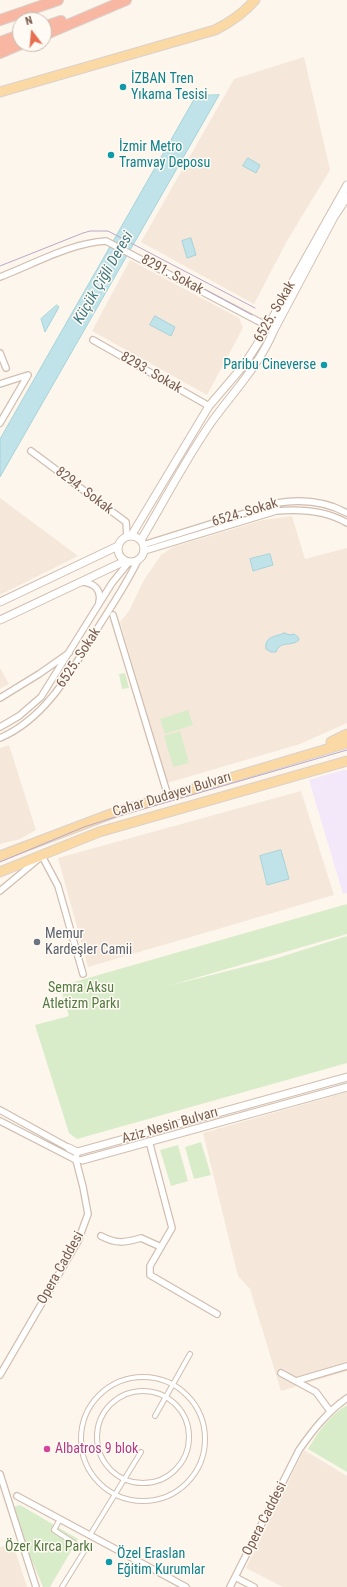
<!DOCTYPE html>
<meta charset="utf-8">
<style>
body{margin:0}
#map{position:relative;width:347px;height:1587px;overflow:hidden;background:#fdf6ec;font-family:"Roboto Condensed",sans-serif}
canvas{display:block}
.north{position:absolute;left:12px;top:12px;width:40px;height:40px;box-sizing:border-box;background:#fffaf3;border:1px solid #cabbb1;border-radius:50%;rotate:344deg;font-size:11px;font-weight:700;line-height:16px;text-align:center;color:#7a5c4d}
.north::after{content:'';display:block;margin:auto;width:14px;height:18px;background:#e76f51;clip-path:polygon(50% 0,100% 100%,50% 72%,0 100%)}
</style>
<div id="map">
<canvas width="347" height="1587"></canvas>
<div class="north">N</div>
</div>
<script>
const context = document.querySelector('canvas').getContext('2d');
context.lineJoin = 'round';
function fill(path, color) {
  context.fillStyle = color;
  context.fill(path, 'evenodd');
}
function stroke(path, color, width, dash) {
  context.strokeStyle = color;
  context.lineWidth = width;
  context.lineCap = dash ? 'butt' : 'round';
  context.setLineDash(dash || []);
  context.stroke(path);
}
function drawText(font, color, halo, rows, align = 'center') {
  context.font = font + ' "Roboto Condensed",sans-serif';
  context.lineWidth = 3;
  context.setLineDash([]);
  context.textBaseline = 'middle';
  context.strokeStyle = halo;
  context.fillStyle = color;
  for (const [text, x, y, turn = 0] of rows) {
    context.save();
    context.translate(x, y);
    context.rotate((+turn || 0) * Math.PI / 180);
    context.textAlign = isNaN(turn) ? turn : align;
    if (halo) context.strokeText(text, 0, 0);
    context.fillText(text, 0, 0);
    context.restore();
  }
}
fill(new Path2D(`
 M304,57L330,170L287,241L254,304L141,242L234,79Z
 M130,260L239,318L243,328L207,395L92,331Z
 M0,498L78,556L0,595Z
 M292,516L305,559L347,548V723L300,744L167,783L120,622L129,611L144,580L161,555L173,547L263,520Z
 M0,668L9,684L0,689Z
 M9,745L36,830L20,839L0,844V748Z
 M301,791L334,895L88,967L58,858Z
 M347,1092V1371L281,1391L250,1289L238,1276L203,1133Z
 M304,1450L347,1476V1587H283L246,1568Z
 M13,1544L27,1587H0V1547Z`), '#f5e8da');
fill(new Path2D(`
 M343,770H347V893L343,894L309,780Z`), '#f3e8fa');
fill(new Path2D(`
 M125,673L129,688L122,689L119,674Z
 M188,710L193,725L165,734L160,719Z
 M180,731L189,763L173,767L164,736Z
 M347,904V934L168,986L271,960L347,936V1063L77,1139L69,1133L35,1025L69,1016L60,986Z
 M201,1142L211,1175L194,1179L185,1147Z
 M178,1145L188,1181L171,1186L160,1150Z
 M347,1405V1472L308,1449C318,1432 329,1416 347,1405Z
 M20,1505L78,1539L50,1587H43L27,1549L14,1507Z`), '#d8ecc9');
const water = new Path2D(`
 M219,95L0,477V439L196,96Z
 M248,158L260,165L256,173L243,166Z
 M191,238L196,255L187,258L182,241Z
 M57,305L59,307L45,332L41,319Z
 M155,316L175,327L171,336L150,325Z
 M270,554L273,565L253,571L250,559Z
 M284,633L290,635L294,634L298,637L299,640C292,647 280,640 276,652H271L266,649C264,636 276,637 284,633Z
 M281,850L289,879L267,885L260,856Z`);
fill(water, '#bfe3e8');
stroke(water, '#a5d3da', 1);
const pedestrian = new Path2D(`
 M81 1439a62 62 0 1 1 124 0a62 62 0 1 1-124 0Z
 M97 1437a46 46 0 1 1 92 0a46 46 0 1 1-92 0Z
 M155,1416L190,1354
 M60,1519L54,1530L85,1550L62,1587
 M90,1535L141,1452`);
const minor = new Path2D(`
 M0,277C34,264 70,243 106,241L271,328
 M93,340L209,406
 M0,353L6,368
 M0,384L28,375L0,423
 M31,451L126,522L127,537
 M143,545L277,503C301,499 325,501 347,513
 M144,551L276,511C299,509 327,511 347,523
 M82,582C94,583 102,590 99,602
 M113,615L168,796
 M0,698L39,674L69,653
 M0,727L19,716L41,697L112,583L129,562
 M0,738C47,718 73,668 99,626C113,604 127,583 138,560
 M0,891L42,856L58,886L83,974
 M0,1110L69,1148
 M0,1121L76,1160L77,1152
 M149,1141L172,1228L150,1266V1275L217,1314
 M101,1236C116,1244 124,1243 141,1238L161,1247
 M281,1373L316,1392L330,1411
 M0,1375L78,1241L88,1214L83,1187L76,1160H83
 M296,1381L347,1366
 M0,1474L36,1587
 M17,1496L186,1587
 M235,1577L254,1587
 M230,1587L299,1450C313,1430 327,1412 347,1398`);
const tertiary = new Path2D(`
 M131,536L209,406L244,365L260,340L347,185
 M118 549a13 13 0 1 1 26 0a13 13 0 1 1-26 0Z
 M141,540C165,500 186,458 213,420C235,390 260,364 274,330L334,217L347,197
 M0,602L118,546
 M0,620L125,561
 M69,1148L77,1152L347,1077
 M83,1160L347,1087`);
const primary = new Path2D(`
 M0,92L215,30C231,22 244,13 255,0
 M331,742L347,734
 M0,856L116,812L347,743
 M0,872L99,832L347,761`);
const motorway = new Path2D(`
 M0,20L58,0
 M44,27L61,21
 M44,35L126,0
 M0,42L20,35
 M0,53L21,44`);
stroke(pedestrian, '#d1beb0', 6);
stroke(minor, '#d1beb0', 8);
stroke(tertiary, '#d1beb0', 9);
stroke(primary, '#dad1cd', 11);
stroke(motorway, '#dad1cd', 12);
stroke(pedestrian, '#fff', 4);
stroke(minor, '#fff', 5.5);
stroke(tertiary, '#fff', 7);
stroke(primary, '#fbd9a5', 9);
stroke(motorway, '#f7b7a3', 10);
stroke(new Path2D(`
 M0,266L83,233L90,231H108L255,308
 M177,272L191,282L252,315
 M0,862L84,827L112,818L347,750`), '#b9a8c9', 1);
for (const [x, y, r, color] of [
 [123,87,4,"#0f9aa8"],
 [111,155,4,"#0f9aa8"],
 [324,365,4,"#0f9aa8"],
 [37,942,4,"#6b7280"],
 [47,1449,4,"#d1479c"],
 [109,1562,4,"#0f9aa8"]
]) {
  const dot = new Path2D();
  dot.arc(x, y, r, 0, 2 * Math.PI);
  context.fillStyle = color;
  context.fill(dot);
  stroke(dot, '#fffaf3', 1.5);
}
drawText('14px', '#0d838f', '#fffaf3', [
 ["İZBAN Tren",131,79],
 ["Yıkama Tesisi",131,95],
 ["İzmir Metro",119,147],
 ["Tramvay Deposu",119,163],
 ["Paribu Cineverse",316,365,"right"],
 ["Özel Eraslan",117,1554],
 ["Eğitim Kurumlar",117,1570]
], 'left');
drawText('14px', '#7a5c4d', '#fffaf3', [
 ["8291. Sokak",172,275,28],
 ["6525. Sokak",275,312,-60],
 ["8293. Sokak",151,373,30],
 ["8294. Sokak",84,491,37],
 ["6524. Sokak",245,513,-17],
 ["6525. Sokak",79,658,-57],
 ["Cahar Dudayev Bulvarı",172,795,-17],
 ["Aziz Nesin Bulvarı",170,1126,-16],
 ["Opera Caddesi",61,1268,-61],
 ["Opera Caddesi",265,1519,-63]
]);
drawText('14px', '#5b616d', '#fffaf3', [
 ["Memur",45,934],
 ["Kardeşler Camii",45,950]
], 'left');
drawText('14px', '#537a41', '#fffaf3', [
 ["Semra Aksu",81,988],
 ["Atletizm Parkı",81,1004],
 ["Özer Kırca Parkı",49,1547]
]);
drawText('14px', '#b23c85', '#fffaf3', [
 ["Albatros 9 blok",55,1449]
], 'left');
drawText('italic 15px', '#437c86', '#fffaf3', [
 ["Küçük Çiğli Deresi",104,278,-60]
]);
</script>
